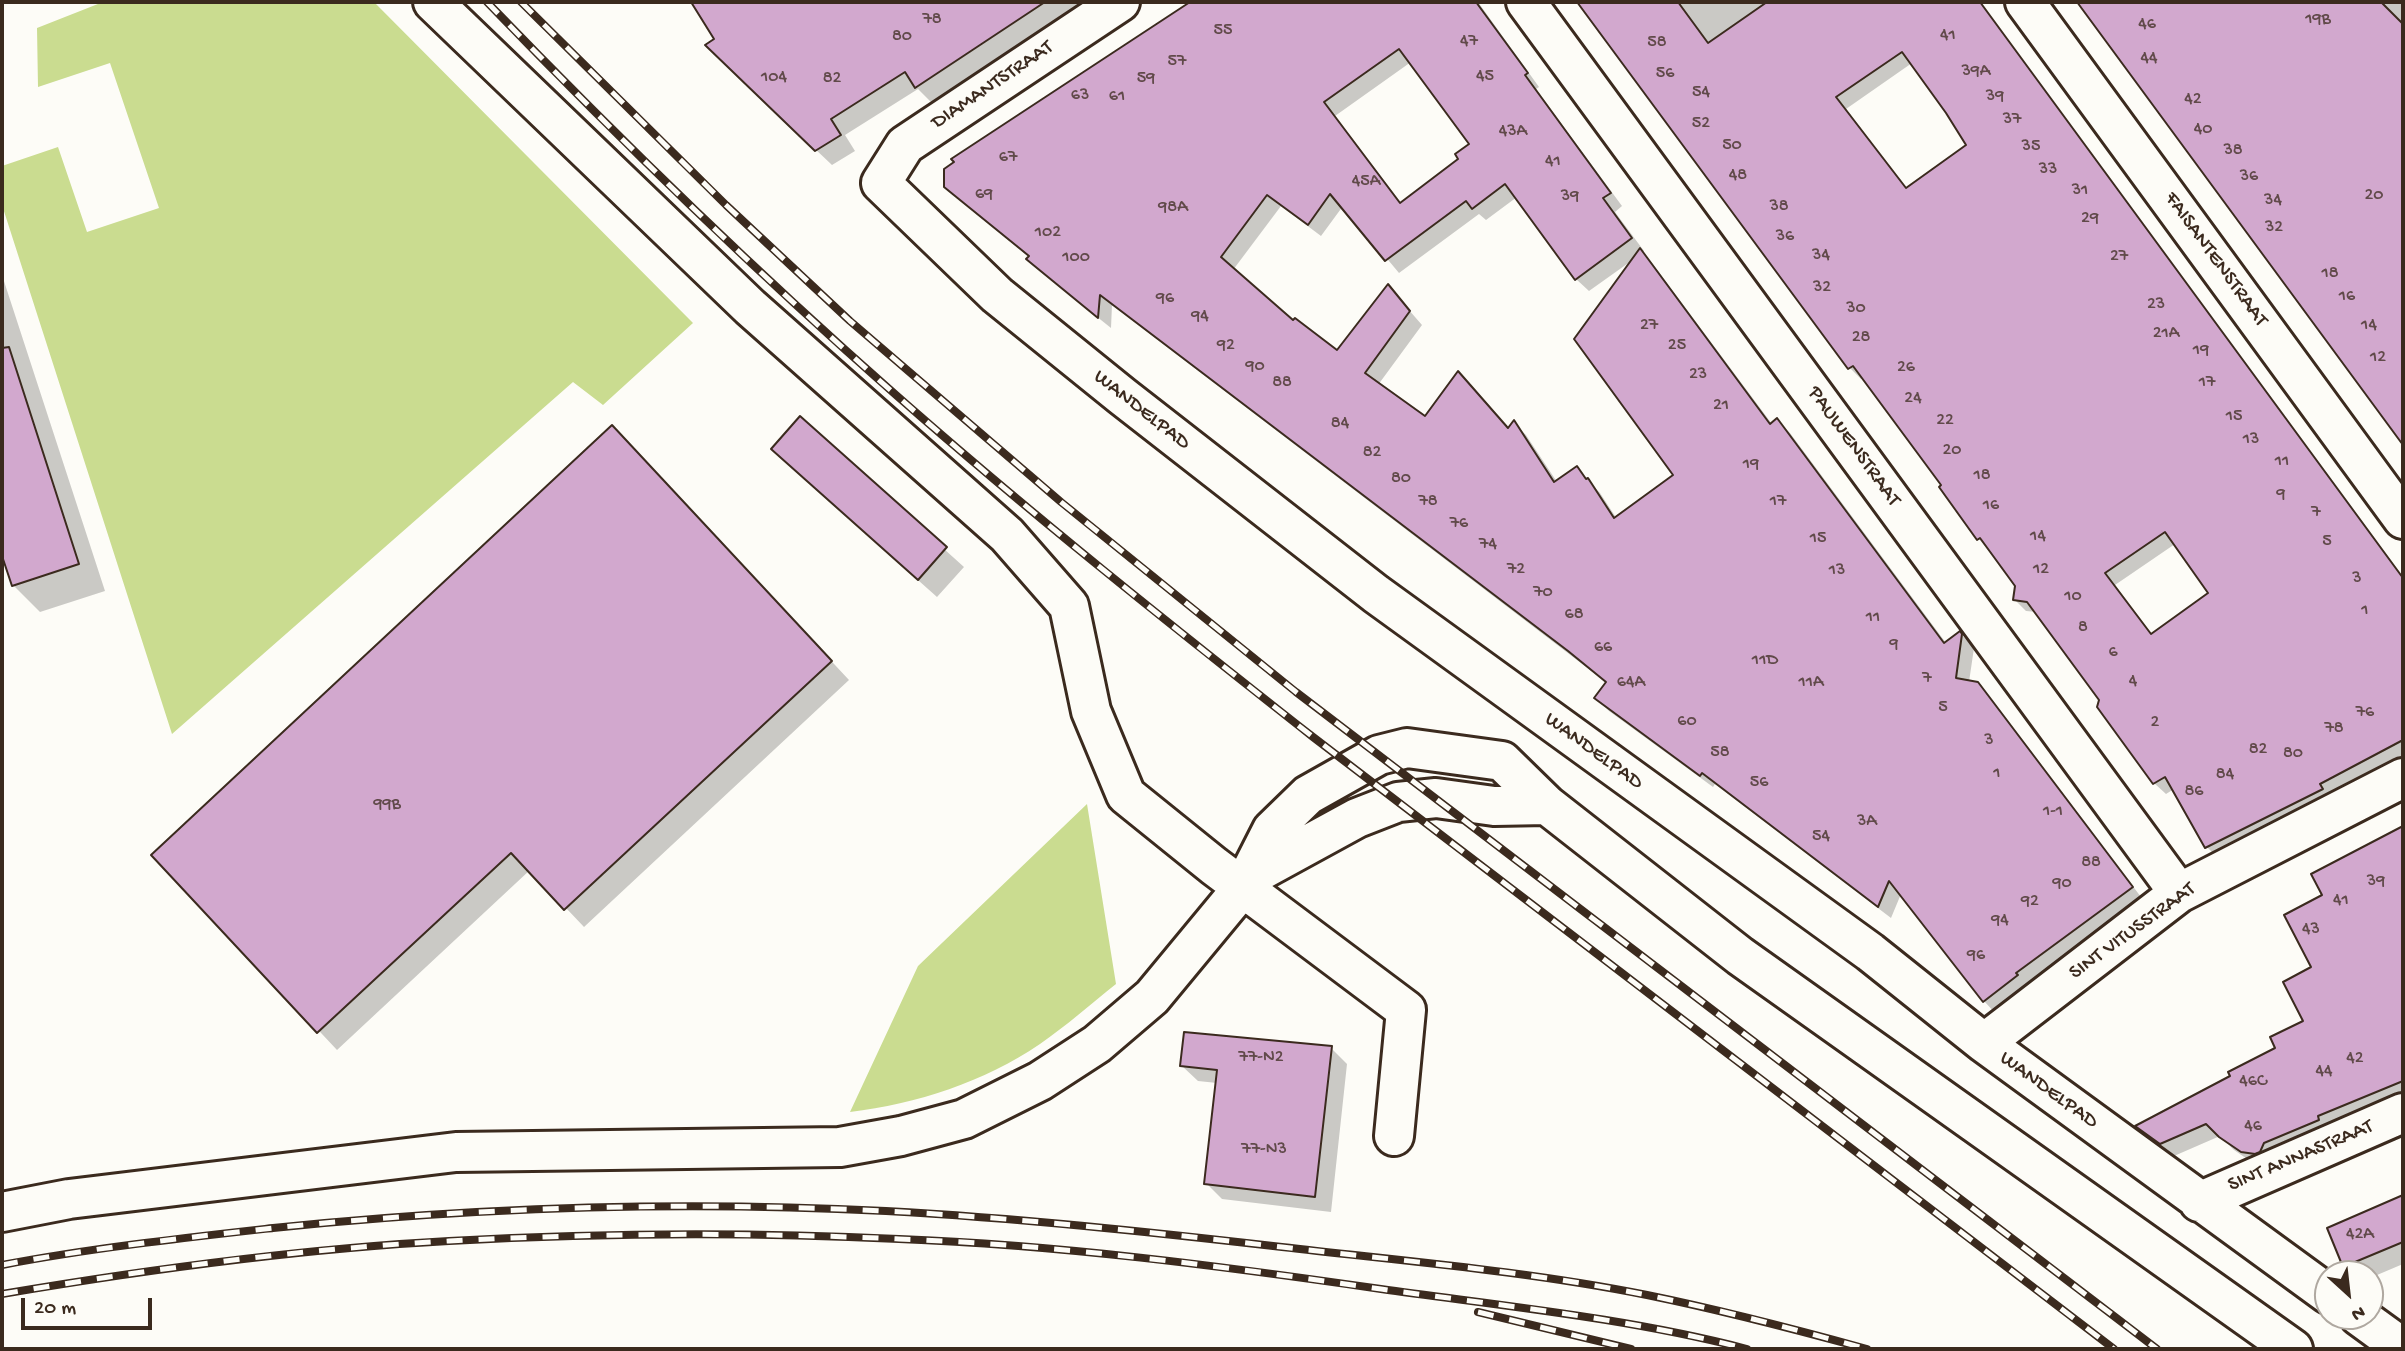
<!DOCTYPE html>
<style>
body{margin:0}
#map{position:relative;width:2405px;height:1351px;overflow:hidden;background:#fdfcf7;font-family:"Gochi Hand",sans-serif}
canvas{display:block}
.frame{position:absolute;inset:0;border:4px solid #3b2a1e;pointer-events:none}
.north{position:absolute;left:2314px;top:1260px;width:70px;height:70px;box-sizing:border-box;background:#fdfcf7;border:2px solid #afa8a0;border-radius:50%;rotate:153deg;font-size:19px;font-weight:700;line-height:28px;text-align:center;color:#3b2a1e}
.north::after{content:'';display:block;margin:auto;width:24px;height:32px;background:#3b2a1e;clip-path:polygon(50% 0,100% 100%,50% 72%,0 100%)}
.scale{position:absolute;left:21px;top:1298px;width:131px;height:32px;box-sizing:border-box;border:4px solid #3b2a1e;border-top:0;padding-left:9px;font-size:21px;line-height:24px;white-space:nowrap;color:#3b2a1e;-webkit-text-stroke:5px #fdfcf7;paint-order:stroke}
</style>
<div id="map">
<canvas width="2405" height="1351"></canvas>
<div class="frame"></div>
<div class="north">N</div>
<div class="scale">20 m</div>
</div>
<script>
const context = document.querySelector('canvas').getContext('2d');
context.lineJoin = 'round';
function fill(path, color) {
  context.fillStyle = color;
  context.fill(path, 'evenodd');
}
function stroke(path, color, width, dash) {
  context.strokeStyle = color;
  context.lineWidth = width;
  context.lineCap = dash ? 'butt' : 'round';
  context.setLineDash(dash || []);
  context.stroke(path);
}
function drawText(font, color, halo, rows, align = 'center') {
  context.font = font + ' "Gochi Hand",sans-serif';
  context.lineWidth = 7;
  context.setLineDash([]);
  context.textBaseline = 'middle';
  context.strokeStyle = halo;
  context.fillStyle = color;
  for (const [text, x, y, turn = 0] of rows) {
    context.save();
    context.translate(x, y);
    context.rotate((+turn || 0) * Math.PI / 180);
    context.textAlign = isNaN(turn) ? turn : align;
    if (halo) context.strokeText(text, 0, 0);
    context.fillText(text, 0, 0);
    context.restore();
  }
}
fill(new Path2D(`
 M103,2H374L693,323L603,405L573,382L172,734L2,205V166L58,147L87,232L159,208L110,63L38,87L37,28Z
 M1087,804L1116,984C1091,1004 1066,1026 1040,1044C984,1082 917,1104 850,1112L918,966Z`), '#cadc90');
fill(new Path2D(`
 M701,2H1088L931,102L918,89L845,135L855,151L832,165L722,61L716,40L695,6Z
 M1194,2H1478L1539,87L1536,89L1622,206L1615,212L1644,251L1642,253L1652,263L1772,424L1777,420L1790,433L1946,643L1960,633L1972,646L1974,648L1969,682L1977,683L1990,697L2144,901L1996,1014L1984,1001L1901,894L1891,918L1715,784L1713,787L1609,711L1596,698L1607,683L1112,305L1111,328L1041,272L1030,258L945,186L1175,13ZM1411,62L1471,144L1461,159L1402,204L1335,116ZM1517,197L1576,279L1589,291L1634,259L1676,476L1617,519L1600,493L1577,469L1557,482L1526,435L1514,423L1509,430L1425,419L1378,385L1422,325L1388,286L1337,352L1293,323L1233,270L1281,206L1321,236L1343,206L1399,273L1479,214L1486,220Z
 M1579,2H1980L2403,577V756L2218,858L2207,847L2174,789L2166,794L2154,783L2101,700L2037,612L2026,611L2015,600L2017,585L1979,539L1941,487L1943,485L1864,377L1861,379L1850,368ZM1912,63L1969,145L1907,189L1846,109ZM2175,544L2210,593L2152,635L2115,585Z
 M2079,2H2403V443Z
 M2,275L105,591L40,612L13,585L2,550Z
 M800,419L964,567L937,597L791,467Z
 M630,445L849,680L584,927L530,870L337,1050L154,855Z
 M2403,828V1100L2256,1165L2234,1150L2220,1136L2174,1156L2150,1139L2137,1126L2232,1076L2278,1048L2305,1021L2324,896L2378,839Z
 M1331,1048L1347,1064L1331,1212L1222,1199L1206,1183L1217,1083L1198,1081L1182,1066Z
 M2403,1197V1264L2370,1278V1274H2353L2345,1266L2329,1229Z`), '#0003');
const building = new Path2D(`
 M691,2H1045L915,88L905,72L831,119L841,135L815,151L705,45L714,39Z
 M1190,2H1476L1528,73L1525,75L1611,193L1603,198L1632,238L1575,280L1505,184L1472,209L1466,201L1385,261L1330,194L1308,225L1267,195L1221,257L1293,320L1295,318L1337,350L1388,284L1410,311L1365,373L1425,416L1458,371L1508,428L1514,420L1554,482L1577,466L1586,479L1588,478L1614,518L1673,475L1574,339L1640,248L1770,424L1777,418L1944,643L1960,631L1962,634L1956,678L1978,682L2133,887L2016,973L2018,975L1983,1002L1889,881L1878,907L1702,773L1700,776L1594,698L1606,682L1568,651L1100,295L1098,318L1026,259L1029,256L944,187V169L954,162L951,159ZM1399,49L1469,144L1455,154L1458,159L1400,203L1324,102Z
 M1577,2H1678L1708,43L1767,2H1980L2403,578V740L2320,784L2323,789L2205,848L2165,777L2153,784L2097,707L2099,700L2027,602L2013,600L2015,586L1980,538L1977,540L1939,487L1941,485L1853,366L1848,369ZM1902,52L1946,113L1966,145L1906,188L1836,97ZM2165,532L2208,593L2151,634L2105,573Z
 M2077,2H2381L2403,24V445Z
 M9,347L79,564L12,586L2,556V348Z
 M800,416L947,547L918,580L771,449Z
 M612,425L832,661L564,910L511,853L317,1033L151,855Z
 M2403,826V1081L2318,1116L2319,1120L2264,1143L2260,1152L2255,1154L2241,1152L2219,1137L2206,1124L2160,1144L2135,1126L2230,1076L2228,1072L2275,1048L2270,1037L2303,1021L2283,982L2311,967L2284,915L2322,895L2311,874Z
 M1184,1032L1332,1046L1315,1197L1204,1184L1217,1070L1180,1066Z
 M2403,1195V1242L2343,1267L2327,1228Z`);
fill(building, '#d2a8ce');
stroke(building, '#3b2a1e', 2);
const minor = new Path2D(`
 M433,2L750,307L1007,535L1069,606L1091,711L1126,795L1214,866L1406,1010L1394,1136
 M1120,2L905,145L881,183L997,295L1122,396L1376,594L1870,952L1984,1043L2328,1294
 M1526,2L2179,893
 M2025,2L2403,519
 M1249,877L1357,818L1398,802L1436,798L1494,806L1547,805
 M1984,1043L2179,893L2403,778
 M2199,1202L2403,1113
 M2,1212L69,1199L456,1152L840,1147L901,1136L964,1119L1040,1081L1097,1044L1152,997L1243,887L1272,830L1308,795L1379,755L1407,748L1502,761L1547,805L1740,956L2293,1349
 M2359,1316L2403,1348`);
stroke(minor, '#3b2a1e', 44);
stroke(minor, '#fdfcf7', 38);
const rail = new Path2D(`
 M487,2C618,138 754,270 896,395C1031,514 1172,626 1313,737L2114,1349
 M521,2L726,205L850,321L1061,502L1296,692L2157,1349
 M2,1265C91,1248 183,1238 273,1228C477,1207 682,1201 886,1211C1019,1218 1150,1232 1282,1247C1403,1261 1527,1271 1647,1295C1721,1310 1794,1329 1867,1349
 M2,1294C150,1269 299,1249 449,1241C598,1233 749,1232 899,1239C1060,1245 1221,1266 1381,1289C1503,1306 1628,1318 1747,1349
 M1478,1312L1631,1349`);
stroke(rail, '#3b2a1e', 8);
stroke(rail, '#fdfcf7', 5, [16]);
drawText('18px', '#614a4a', null, [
 ["78",932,20],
 ["19B",2318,20],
 ["46",2147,25],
 ["55",1223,31],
 ["41",1948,36],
 ["80",902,37],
 ["47",1469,42],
 ["58",1657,43],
 ["44",2149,59],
 ["57",1177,62],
 ["39A",1976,72],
 ["56",1665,74],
 ["45",1485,77],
 ["104",774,78],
 ["82",832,79],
 ["59",1146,79],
 ["54",1701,93],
 ["63",1080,96],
 ["61",1117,97],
 ["39",1995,97],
 ["42",2193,100],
 ["37",2012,120],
 ["52",1701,124],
 ["40",2203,130],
 ["43A",1513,132],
 ["50",1732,146],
 ["35",2031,147],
 ["38",2233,151],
 ["67",1008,158],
 ["41",1553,162],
 ["33",2048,170],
 ["48",1738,176],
 ["36",2249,177],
 ["45A",1366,182],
 ["31",2080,191],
 ["69",984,195],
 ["20",2374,196],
 ["39",1570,197],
 ["34",2273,201],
 ["38",1779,207],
 ["98A",1173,208],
 ["29",2090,219],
 ["32",2274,228],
 ["102",1048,233],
 ["36",1785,237],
 ["34",1821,256],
 ["27",2119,257],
 ["100",1076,258],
 ["18",2330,274],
 ["32",1822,288],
 ["16",2347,297],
 ["96",1165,299],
 ["23",2156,305],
 ["30",1856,309],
 ["94",1200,317],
 ["27",1649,326],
 ["14",2369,326],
 ["21A",2166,334],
 ["28",1861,338],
 ["92",1226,346],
 ["25",1677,346],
 ["19",2201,351],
 ["12",2378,358],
 ["90",1255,367],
 ["26",1906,368],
 ["23",1698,375],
 ["88",1282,383],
 ["17",2207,383],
 ["24",1913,399],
 ["21",1721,406],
 ["15",2234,417],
 ["22",1945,421],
 ["84",1340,424],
 ["13",2251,440],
 ["20",1952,451],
 ["82",1372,453],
 ["11",2282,462],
 ["19",1751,465],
 ["18",1982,476],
 ["80",1401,479],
 ["9",2281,495],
 ["78",1428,502],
 ["17",1778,502],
 ["16",1991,506],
 ["7",2316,513],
 ["76",1459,524],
 ["14",2038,537],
 ["15",1818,539],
 ["5",2327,542],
 ["74",1488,545],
 ["72",1516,570],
 ["12",2041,570],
 ["13",1837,571],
 ["3",2357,579],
 ["70",1543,593],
 ["10",2073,597],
 ["1",2365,611],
 ["68",1574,615],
 ["11",1873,618],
 ["8",2083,628],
 ["9",1894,645],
 ["66",1603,648],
 ["6",2113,653],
 ["11D",1765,661],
 ["7",1927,679],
 ["4",2133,682],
 ["64A",1631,683],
 ["11A",1811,683],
 ["5",1943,708],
 ["76",2365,713],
 ["60",1687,722],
 ["2",2155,723],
 ["78",2334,729],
 ["3",1989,741],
 ["82",2258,750],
 ["58",1720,753],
 ["80",2293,754],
 ["1",1997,774],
 ["84",2225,775],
 ["56",1759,783],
 ["86",2194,792],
 ["99B",387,805],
 ["1-1",2053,812],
 ["3A",1867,822],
 ["54",1821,837],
 ["88",2091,863],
 ["39",2376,882],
 ["90",2062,884],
 ["41",2341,901],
 ["92",2030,902],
 ["94",2000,921],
 ["43",2311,930],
 ["96",1976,956],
 ["77-N2",1261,1058],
 ["42",2355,1059],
 ["44",2324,1072],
 ["46C",2253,1082],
 ["46",2253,1127],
 ["77-N3",1264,1150],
 ["42A",2360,1235]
]);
drawText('21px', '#3b2a1e', '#fdfcf7', [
 ["DIAMANTSTRAAT",993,86,-34],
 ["FAISANTENSTRAAT",2215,260,54],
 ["WANDELPAD",1141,411,38],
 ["PAUWENSTRAAT",1853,447,54],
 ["WANDELPAD",1593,752,36],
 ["SINT VITUSSTRAAT",2133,932,-36],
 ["WANDELPAD",2048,1091,36],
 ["SINT ANNASTRAAT",2301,1157,-23]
]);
</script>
